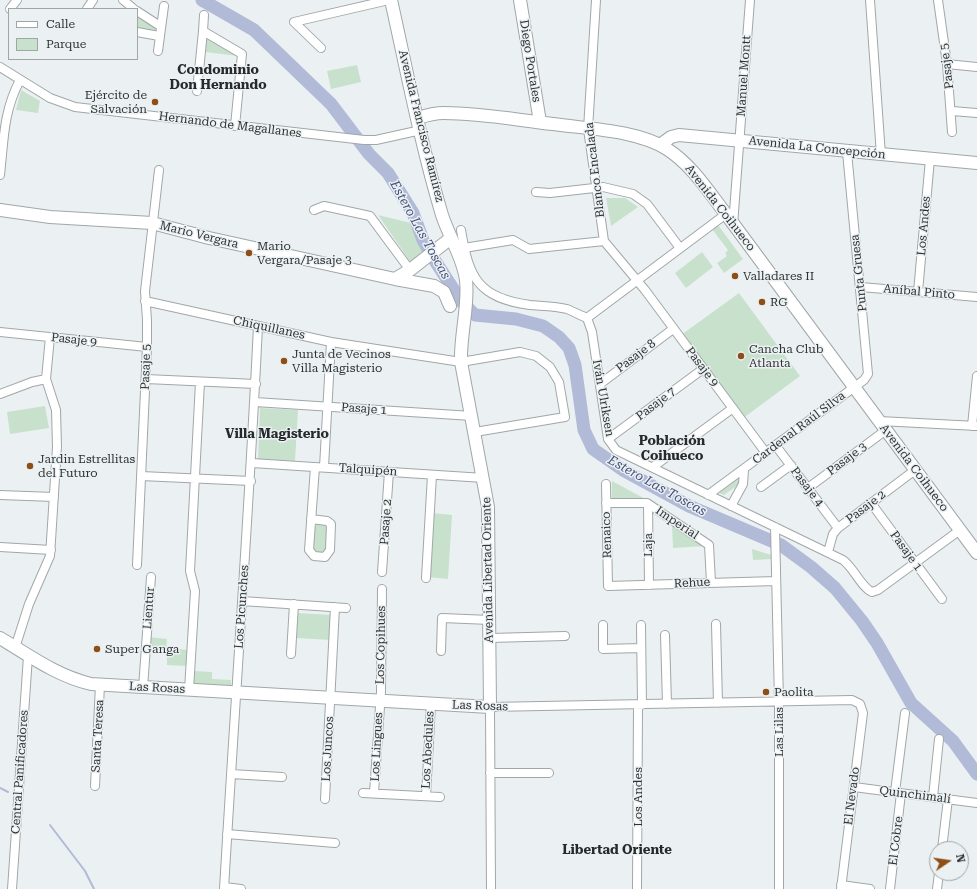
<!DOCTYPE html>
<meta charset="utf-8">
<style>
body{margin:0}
#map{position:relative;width:977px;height:889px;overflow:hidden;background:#ebf1f3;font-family:"Roboto Serif",serif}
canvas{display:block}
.legend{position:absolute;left:8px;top:8px;width:130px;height:52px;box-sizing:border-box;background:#ebf1f3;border:1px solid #a0a5a6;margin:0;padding:5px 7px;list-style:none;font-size:12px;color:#2f3232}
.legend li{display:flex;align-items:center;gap:8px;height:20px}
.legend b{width:20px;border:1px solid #a0a5a6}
.north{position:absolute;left:929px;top:841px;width:40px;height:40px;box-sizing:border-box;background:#ebf1f3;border:1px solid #a0a5a6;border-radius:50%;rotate:77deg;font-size:11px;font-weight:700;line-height:16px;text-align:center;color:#2f3232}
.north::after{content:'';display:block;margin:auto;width:14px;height:18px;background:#8e4f16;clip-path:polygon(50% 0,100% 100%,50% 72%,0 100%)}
</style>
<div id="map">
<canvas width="977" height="889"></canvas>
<ul class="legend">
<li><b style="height:5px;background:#fff"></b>Calle</li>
<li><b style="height:11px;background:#c8e1cc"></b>Parque</li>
</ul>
<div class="north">N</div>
</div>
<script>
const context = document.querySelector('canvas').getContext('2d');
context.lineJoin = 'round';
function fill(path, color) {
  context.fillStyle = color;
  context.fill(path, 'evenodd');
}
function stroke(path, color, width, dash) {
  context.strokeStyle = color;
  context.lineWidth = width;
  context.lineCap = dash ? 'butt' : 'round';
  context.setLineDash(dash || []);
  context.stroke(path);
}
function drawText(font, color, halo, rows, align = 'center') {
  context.font = font + ' "Roboto Serif",serif';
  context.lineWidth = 3;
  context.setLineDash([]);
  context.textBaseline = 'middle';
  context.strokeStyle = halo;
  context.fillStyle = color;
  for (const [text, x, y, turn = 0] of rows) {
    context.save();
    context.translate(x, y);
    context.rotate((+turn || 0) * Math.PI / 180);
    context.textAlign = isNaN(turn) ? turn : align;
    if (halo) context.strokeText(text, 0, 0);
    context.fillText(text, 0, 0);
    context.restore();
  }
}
fill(new Path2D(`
 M137,15L156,27L155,32L137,28Z
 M206,37L238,56L205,52Z
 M357,65L361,82L331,89L327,71Z
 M21,90L40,101L38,113L16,110Z
 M606,198H625L638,207L611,226Z
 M378,215L411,223L424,255L412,264Z
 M718,225L743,259L724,273L717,263L727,256L725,253L728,250L712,229Z
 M702,252L713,267L686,288L675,273Z
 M739,293L800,376L742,419L681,335Z
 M45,406L49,428L10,434L7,412Z
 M260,408L298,410L295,461L258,459Z
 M740,477L742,482L724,495L719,493Z
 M612,481L649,501H612Z
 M432,513L452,515L448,579L428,577Z
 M317,524H327L328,551L325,554L316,553L313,550L315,527Z
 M672,524L706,546L673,548Z
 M752,549L771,555V559L753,560Z
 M297,613L333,615L331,640L296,638Z
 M149,637L167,639L166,652L148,651Z
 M167,648L188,650L187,666L167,665Z
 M194,671L212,672V679L231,680V691L193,689Z`), '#c8e1cc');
stroke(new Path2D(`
 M0,788L8,792
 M50,825L85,871L94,889`), '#b1bad7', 2);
stroke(new Path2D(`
 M202,0L254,30L331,104L369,154L388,173L413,213L423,240L430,253L461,301L475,315L516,319L543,326L559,337L569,348L575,365L584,430L593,449L623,470L689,506L781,545L811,567L835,588L862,621L877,643L911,703L953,741L977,774`), '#b1bad7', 13);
const street = new Path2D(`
 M123,0L134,9
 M596,0L588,129L604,241L645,290L766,453
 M870,0L881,155
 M938,0L947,64L952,132
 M10,9L17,0
 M87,9L93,0
 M137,11L160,26
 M203,31L204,15
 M137,32L159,36
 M321,48L294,22L389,0
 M158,51L164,6
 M947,64L977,67
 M0,67L50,98L75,107L364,140H376L421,130
 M197,91L203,31L242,54L235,126
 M952,111L977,113
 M0,175C4,140 3,112 20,80
 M536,192L550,193L603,187L633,194L647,204L680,248
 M314,210L324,206L370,216L410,270
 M733,225L750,0
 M461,230C469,278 478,298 530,305C542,306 556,306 567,309C574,312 580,315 587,318L592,332L608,439L616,450L843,560C854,568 861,587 872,592L878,590L960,530
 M464,248L513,240L529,249L604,241
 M861,287L977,297
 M918,292L930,159
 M145,301L331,342L461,362L520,352L536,356L550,367L559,382L565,417L475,432
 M587,318L726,214
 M0,332L147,347
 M146,379L256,384
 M600,384L673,329
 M0,394L32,382L46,379
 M255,402L472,416
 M879,421L977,426
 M972,426L977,376
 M608,439L703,369
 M776,446L838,528
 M252,463L484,478
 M324,467L331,342
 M653,467L733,408
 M141,476L251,481
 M606,484L608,586L776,581
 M761,487L791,465
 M808,488L886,430
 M0,495L54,497
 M708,495L864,380L868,374L847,152
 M606,503H647L709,545L711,582
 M871,503L942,599
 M648,504L649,585
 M731,506L743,484L744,470
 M311,519L327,521L331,524L330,550L325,557L314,556L309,550L315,467
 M775,527L779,702V889
 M0,547L51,550
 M828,552L833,534L838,528L915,470
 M137,565L147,347V320L145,291L159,170
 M382,572L389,472
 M426,578L432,475
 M242,601L346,608
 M716,624L718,703
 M603,625V649L641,648
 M641,625L642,705
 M665,635L667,704
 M490,638L565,636
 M15,648L29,604L50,556L57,447L56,410L46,379L50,337
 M441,651L442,618L490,620
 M291,654L294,604
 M143,688L151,577
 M189,690L195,591L190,571L200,382
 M490,773H549
 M231,774L282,777
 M95,786L100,685
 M854,787L977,803
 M895,792L905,713
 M363,793L440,797
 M374,793L381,692L382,589
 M426,796L431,704
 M933,797L939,739
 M325,799L335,607
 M227,834L335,843
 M942,849L948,799
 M841,885L870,889
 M224,887L241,889
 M12,889L28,656
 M224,889C235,701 249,514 258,326
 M491,889L490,707L852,700L860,704L863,713L841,889
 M637,889L638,705
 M890,889L901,793
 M937,889L939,873`);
const secondary = new Path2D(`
 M520,0L540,122
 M418,118C427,115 435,113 444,113C480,113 517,120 553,124C588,129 637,130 667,149C692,165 708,191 726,214L977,553
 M660,145L671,137L679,135L977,163
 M0,210L50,217L152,223L209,238L395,279L434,286L444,292L450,306
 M395,279L410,270L451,238
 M0,638C30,656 57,676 91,684L490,707L488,507L461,362C460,334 469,307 466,280C463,257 449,237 442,215C421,145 407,72 391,0`);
stroke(street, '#a1a7a8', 10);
stroke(secondary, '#a1a7a8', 14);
stroke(street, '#fff', 8);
stroke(secondary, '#fff', 12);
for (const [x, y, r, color] of [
 [155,102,4,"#8e4f16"],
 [249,253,4,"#8e4f16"],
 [735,276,4,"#8e4f16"],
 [762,302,4,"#8e4f16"],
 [741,356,4,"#8e4f16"],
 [284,361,4,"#8e4f16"],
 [30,466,4,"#8e4f16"],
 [97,649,4,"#8e4f16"],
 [766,692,4,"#8e4f16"]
]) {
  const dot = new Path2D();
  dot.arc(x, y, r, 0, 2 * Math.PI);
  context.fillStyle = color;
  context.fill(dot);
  stroke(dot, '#ebf1f3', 1.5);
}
drawText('12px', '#2f3232', '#ebf1f3', [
 ["Diego Portales",530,61,81],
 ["Pasaje 5",947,66,-97],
 ["Manuel Montt",744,76,-86],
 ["Hernando de Magallanes",230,125,7],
 ["Avenida Francisco Ramírez",421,126,76],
 ["Avenida La Concepción",817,148,6],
 ["Blanco Encalada",595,170,-97],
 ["Avenida Coihueco",720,208,52],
 ["Los Andes",924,226,-85],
 ["Mario Vergara",199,235,14],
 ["Punta Gruesa",859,273,-96],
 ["Aníbal Pinto",919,292,5],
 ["Chiquillanes",269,328,12],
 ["Pasaje 9",74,340,6],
 ["Pasaje 8",636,356,-37],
 ["Pasaje 5",146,367,-88],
 ["Pasaje 9",702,367,53],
 ["Iván Ulriksen",603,398,80],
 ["Pasaje 7",656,404,-37],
 ["Pasaje 1",364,409,4],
 ["Cardenal Raúl Silva",799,428,-37],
 ["Pasaje 3",847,459,-37],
 ["Avenida Coihueco",914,468,53],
 ["Talquipén",368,470,4],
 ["Pasaje 4",807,487,53],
 ["Pasaje 2",866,507,-37],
 ["Pasaje 2",386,522,-86],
 ["Imperial",677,523,34],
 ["Renaico",607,535,-92],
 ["Laja",648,545,-90],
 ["Pasaje 1",906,551,54],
 ["Avenida Libertad Oriente",488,570,-91],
 ["Rehue",692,583,-3],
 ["Los Picunches",242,607,-86],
 ["Lientur",149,608,-86],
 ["Los Copihues",381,645,-89],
 ["Las Rosas",157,688,3],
 ["Las Rosas",480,706,2],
 ["Las Lilas",779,732,-90],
 ["Santa Teresa",98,736,-87],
 ["Los Lingues",377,747,-87],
 ["Los Juncos",328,749,-87],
 ["Los Abedules",428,750,-87],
 ["Central Panificadores",20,772,-86],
 ["Quinchimalí",915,795,7],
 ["El Nevado",852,796,-83],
 ["Los Andes",638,797,-90],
 ["El Cobre",896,841,-83]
]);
drawText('12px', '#2f3232', '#ebf1f3', [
 ["Ejército de",147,95,"right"],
 ["Salvación",147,109,"right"],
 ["Mario",257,246],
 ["Vergara/Pasaje 3",257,260],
 ["Valladares II",743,276],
 ["RG",770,302],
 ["Cancha Club",749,349],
 ["Atlanta",749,363],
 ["Junta de Vecinos",292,354],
 ["Villa Magisterio",292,368],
 ["Jardin Estrellitas",38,459],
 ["del Futuro",38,473],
 ["Super Ganga",105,649],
 ["Paolita",774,692]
], 'left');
drawText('bold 13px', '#262a2b', '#ebf1f3', [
 ["Condominio",218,70],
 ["Don Hernando",218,85],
 ["Villa Magisterio",277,434],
 ["Población",672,441],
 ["Coihueco",672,456],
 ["Libertad Oriente",617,850]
]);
drawText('italic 13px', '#45507a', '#ebf1f3', [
 ["Estero Las Toscas",420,230,61],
 ["Estero Las Toscas",657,486,29]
]);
</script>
